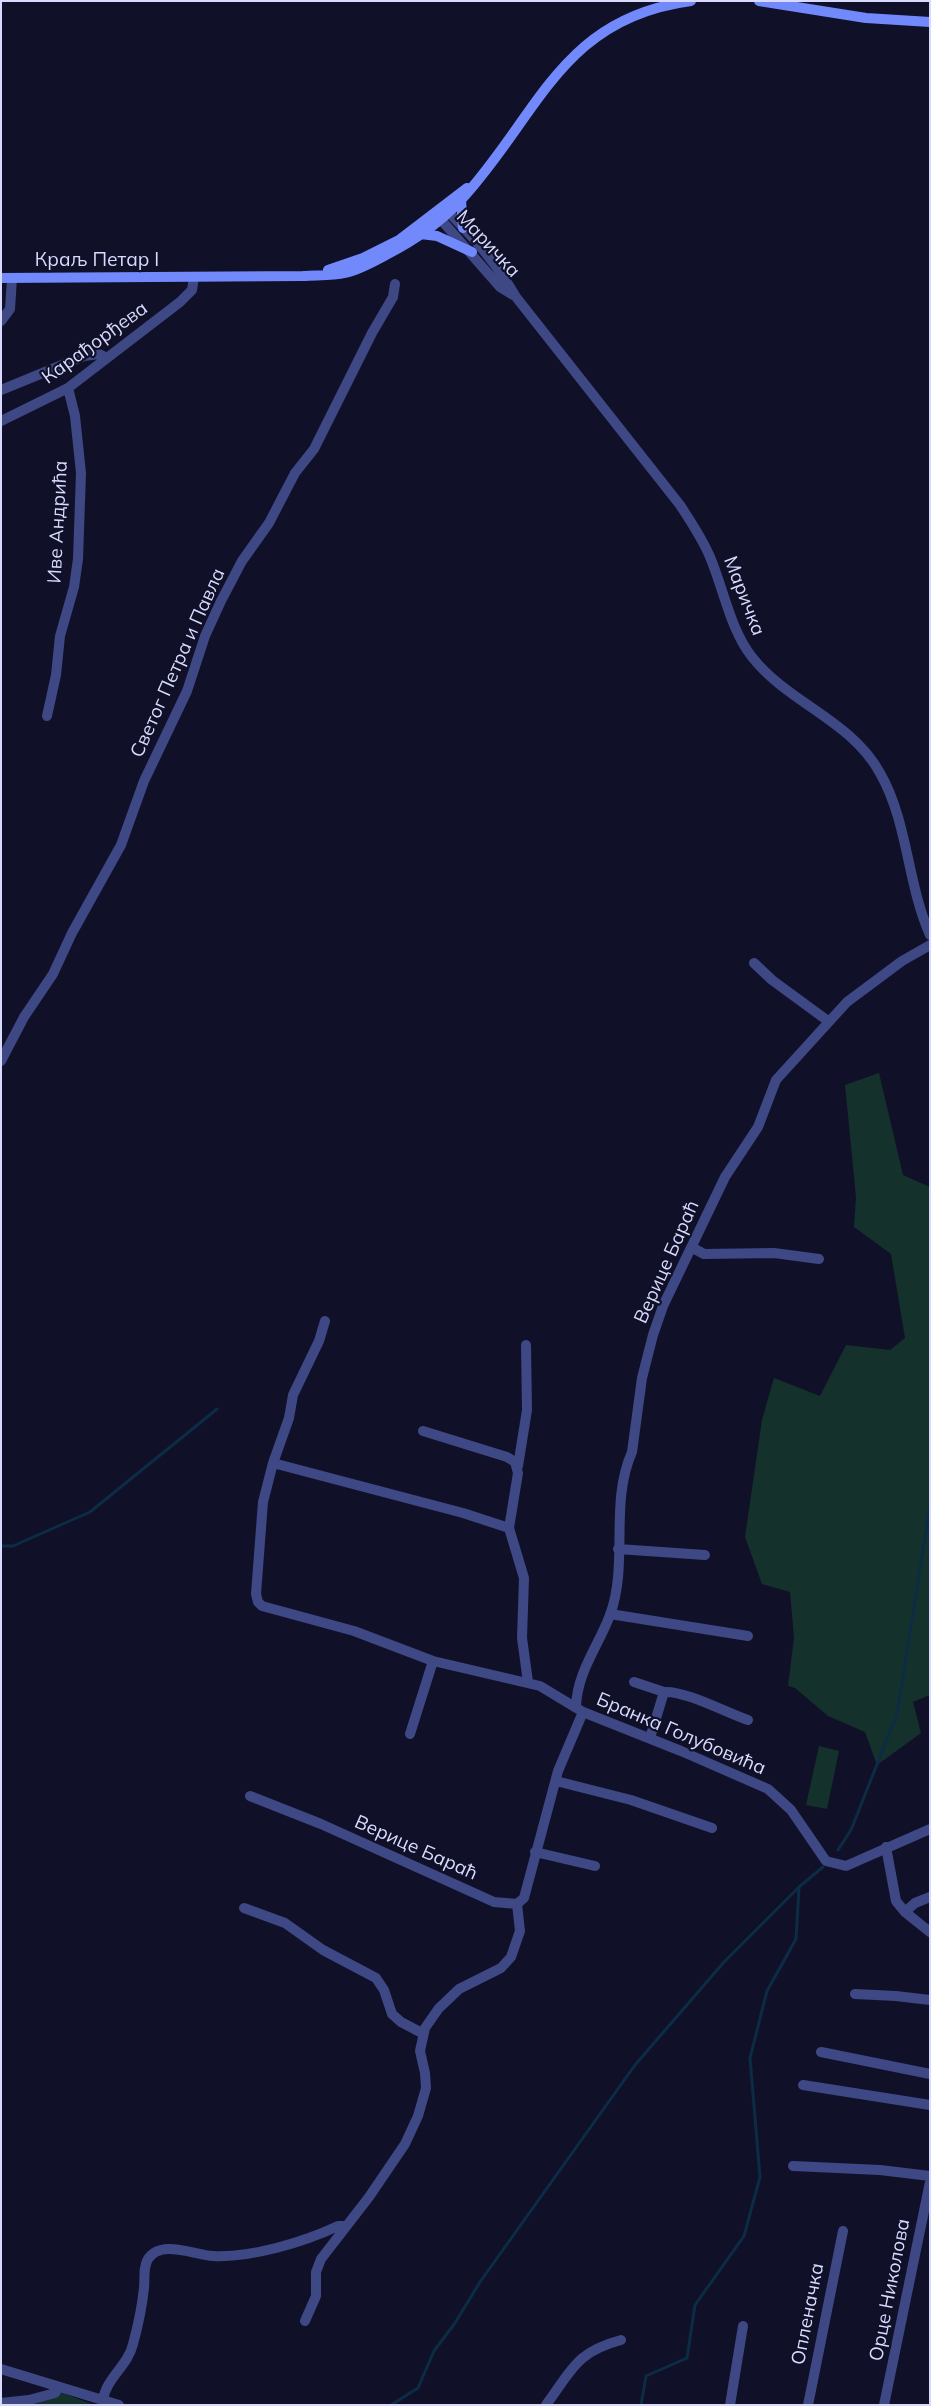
<!DOCTYPE html>
<meta charset="utf-8">
<style>
body{margin:0}
#map{position:relative;width:931px;height:2406px;overflow:hidden;background:#101128;font-family:Mulish,sans-serif}
canvas{display:block}
.frame{position:absolute;inset:0;border:2px solid #d8dbfe;pointer-events:none}
</style>
<div id="map">
<canvas width="931" height="2406"></canvas>
<div class="frame"></div>
</div>
<script>
const context = document.querySelector('canvas').getContext('2d');
context.lineJoin = 'round';
function fill(path, color) {
  context.fillStyle = color;
  context.fill(path, 'evenodd');
}
function stroke(path, color, width, dash) {
  context.strokeStyle = color;
  context.lineWidth = width;
  context.lineCap = dash ? 'butt' : 'round';
  context.setLineDash(dash || []);
  context.stroke(path);
}
function drawText(font, color, halo, rows, align = 'center') {
  context.font = font + ' Mulish,sans-serif';
  context.lineWidth = 4.5;
  context.setLineDash([]);
  context.textBaseline = 'middle';
  context.strokeStyle = halo;
  context.fillStyle = color;
  for (const [text, x, y, turn = 0] of rows) {
    context.save();
    context.translate(x, y);
    context.rotate((+turn || 0) * Math.PI / 180);
    context.textAlign = isNaN(turn) ? turn : align;
    if (halo) context.strokeText(text, 0, 0);
    context.fillText(text, 0, 0);
    context.restore();
  }
}
fill(new Path2D(`
 M879,1073L903,1175L930,1187V1695L913,1702L921,1733L877,1765L865,1732L828,1716L795,1688L788,1686L794,1638L790,1592L762,1584L745,1537L762,1420L774,1378L820,1396L846,1345L890,1350L905,1338L891,1254L854,1227L856,1197L845,1085Z
 M819,1746L839,1751L827,1809L806,1805Z
 M63,2393L94,2405H1Z`), '#14322b');
stroke(new Path2D(`
 M1,1546H13L90,1512L217,1409
 M838,1850L851,1830L897,1714L930,1506
 M391,2405L418,2388L434,2351L455,2323L480,2282L635,2065L724,1962L799,1887L823,1867
 M641,2405L646,2376L687,2358L695,2305L744,2236L760,2177L750,2058L767,1991L796,1939L799,1888`), '#0c2c45', 3);
stroke(new Path2D(`
 M1,321L10,309L12,278
 M1,390L84,356L99,354L107,358
 M1,421L68,388L180,302L192,290L194,277
 M47,716L56,675L60,636L74,587L78,559L81,473L75,416L68,388
 M754,963L772,980L828,1021
 M1,1061L24,1017L53,974L72,933L121,845L144,781L187,691L205,636L221,601L242,561L269,523L295,473L314,449L372,333L393,297L395,284
 M693,1248L704,1254L774,1253L819,1259
 M325,1321L319,1341L293,1395L289,1418L273,1463L263,1502L256,1594L258,1602L262,1606L354,1631L433,1661L540,1686L583,1712L681,1751L768,1789L791,1810L826,1861L846,1866L930,1829
 M423,1431L507,1457L515,1462L518,1473L509,1528
 M273,1463L463,1513L509,1528L524,1578L522,1638L528,1682
 M518,1466L527,1410L526,1345
 M618,1549L705,1555
 M610,1614L748,1636
 M634,1682L664,1692
 M576,1707C577,1672 598,1647 610,1615C629,1563 609,1504 632,1452L642,1378L653,1335L663,1306L725,1177L758,1127L776,1080L847,1002L902,961L930,945
 M410,1734L433,1661
 M650,1738L664,1692C684,1690 727,1713 748,1720
 M556,1781L631,1800L712,1828
 M250,1796L321,1824L494,1902L517,1904L524,1898L558,1771L583,1712
 M886,1847L896,1901L905,1912L930,1932
 M535,1852L595,1866
 M244,1908L285,1923L323,1950L376,1978L384,1990L392,2014L401,2022L422,2033
 M905,1912L915,1903L930,1897
 M855,1994L896,1996L930,2000
 M821,2052L930,2074
 M803,2085L930,2105
 M793,2166L880,2170L930,2176
 M305,2321L316,2296V2272L321,2259L369,2197L405,2144L418,2116L426,2088L425,2073L420,2051L425,2028L439,2008L459,1989L501,1968L511,1957L520,1931L517,1904
 M1,2369L119,2405
 M103,2400C106,2378 128,2366 133,2344C138,2326 142,2307 144,2288C145,2278 143,2267 148,2259C161,2239 194,2255 213,2256C251,2258 304,2242 338,2226H344
 M1,2403L29,2400L55,2393L59,2387
 M546,2405C572,2370 576,2352 621,2340
 M730,2405L743,2326
 M808,2405L843,2231
 M884,2405L930,2182`), '#3d4885', 10);
stroke(new Path2D(`
 M443,207C471,234 497,264 516,297L680,505C691,522 702,538 710,557C724,590 730,629 752,657C788,703 851,720 880,773C908,822 907,883 930,935
 M436,214L500,287L513,295`), '#3d4885', 10);
stroke(new Path2D(`
 M759,1L866,18L930,22
 M461,200L463,228
 M421,234L437,236L472,252
 M328,270L363,258L399,240L467,188
 M1,278L303,276C316,275 332,276 345,273C359,270 373,262 386,255C414,241 441,222 462,199C539,115 561,18 691,1`), '#7289fc', 10);
drawText('19px', '#d8dbfe', '#101128', [
 ["Маричка",488,244,47],
 ["Краљ Петар I",97,260],
 ["Карађорђева",95,343,-36],
 ["Иве Андрића",58,522,-87],
 ["Маричка",744,596,69],
 ["Светог Петра и Павла",178,663,-66],
 ["Верице Бараћ",667,1262,-66],
 ["Бранка Голубовића",681,1734,23],
 ["Верице Бараћ",416,1848,24],
 ["Орце Николова",890,2290,-79],
 ["Опленачка",808,2314,-79]
]);
</script>
